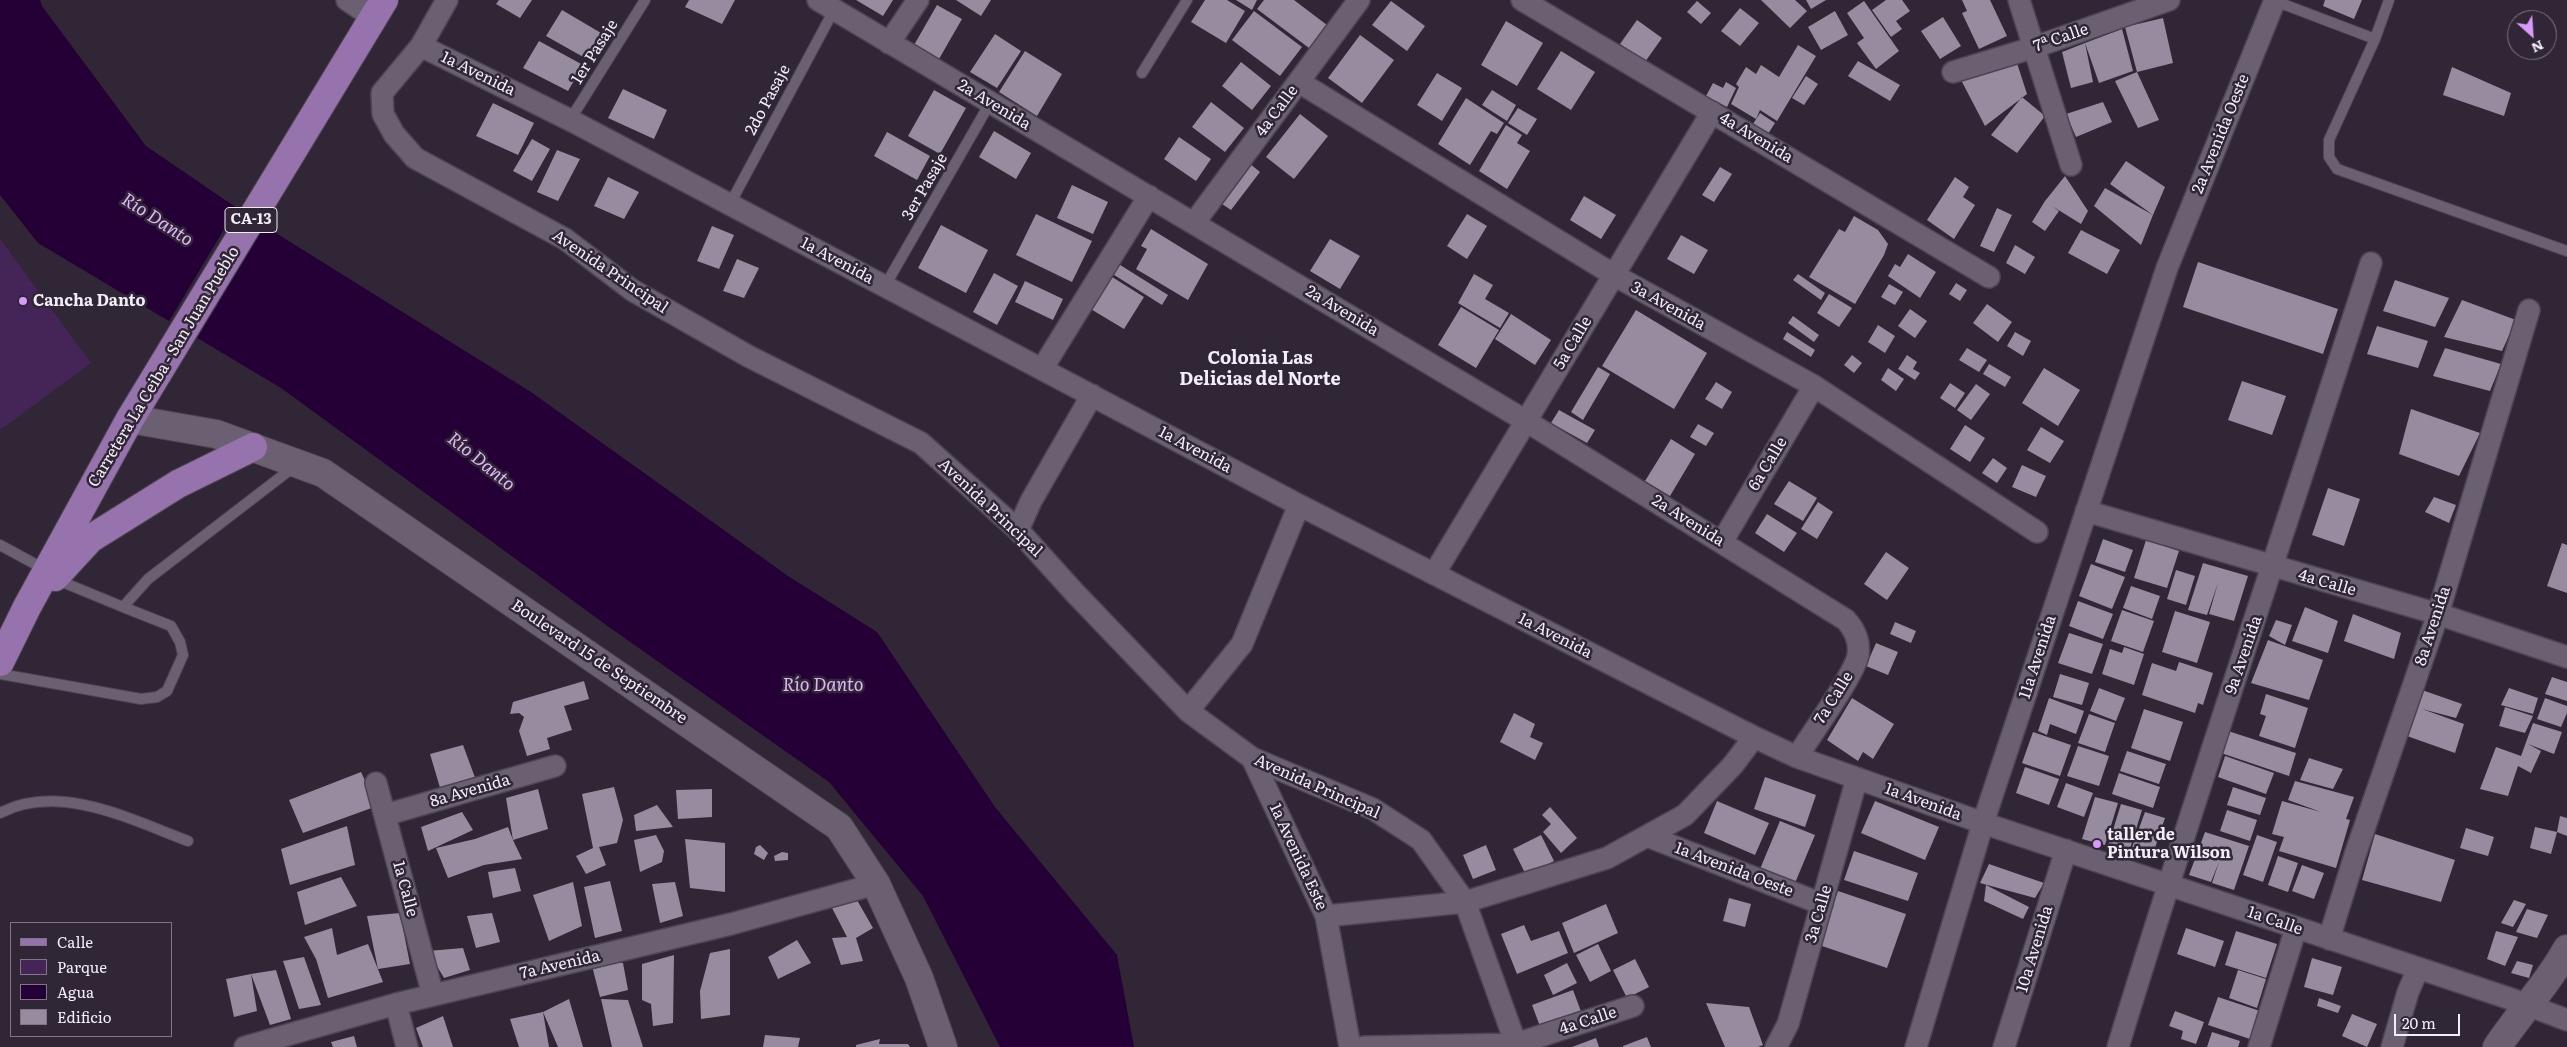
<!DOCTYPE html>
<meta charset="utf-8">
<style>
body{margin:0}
#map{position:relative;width:2567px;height:1047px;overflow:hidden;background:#302636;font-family:Literata,serif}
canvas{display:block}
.legend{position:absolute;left:10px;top:922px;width:162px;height:115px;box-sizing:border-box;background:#302636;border:1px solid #7e7684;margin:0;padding:6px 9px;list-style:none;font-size:15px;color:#f3edf8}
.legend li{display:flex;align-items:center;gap:10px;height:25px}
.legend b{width:25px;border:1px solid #7e7684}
.north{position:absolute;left:2507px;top:10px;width:50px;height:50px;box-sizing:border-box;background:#302636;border:1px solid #7e7684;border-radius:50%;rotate:154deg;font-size:14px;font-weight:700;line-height:20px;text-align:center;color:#f3edf8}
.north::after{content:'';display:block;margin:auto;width:18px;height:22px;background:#d69bfa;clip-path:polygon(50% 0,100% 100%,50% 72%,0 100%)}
.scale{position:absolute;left:2394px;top:1014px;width:66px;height:22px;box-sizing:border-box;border:2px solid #f3edf8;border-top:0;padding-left:6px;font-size:15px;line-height:18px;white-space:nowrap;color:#f3edf8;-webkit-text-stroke:4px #302636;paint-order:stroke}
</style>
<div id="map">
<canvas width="2567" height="1047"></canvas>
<ul class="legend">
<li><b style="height:6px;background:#9773ad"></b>Calle</li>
<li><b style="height:14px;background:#452557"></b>Parque</li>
<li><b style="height:14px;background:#250037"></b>Agua</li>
<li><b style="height:14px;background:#978b9f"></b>Edificio</li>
</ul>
<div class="north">N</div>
<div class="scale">20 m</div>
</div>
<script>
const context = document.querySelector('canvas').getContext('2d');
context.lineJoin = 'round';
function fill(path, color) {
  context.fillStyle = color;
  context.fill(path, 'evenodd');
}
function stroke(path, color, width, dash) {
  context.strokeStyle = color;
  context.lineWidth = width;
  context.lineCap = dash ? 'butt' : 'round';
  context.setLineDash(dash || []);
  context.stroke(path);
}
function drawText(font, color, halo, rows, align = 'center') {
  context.font = font + ' Literata,serif';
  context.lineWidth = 5;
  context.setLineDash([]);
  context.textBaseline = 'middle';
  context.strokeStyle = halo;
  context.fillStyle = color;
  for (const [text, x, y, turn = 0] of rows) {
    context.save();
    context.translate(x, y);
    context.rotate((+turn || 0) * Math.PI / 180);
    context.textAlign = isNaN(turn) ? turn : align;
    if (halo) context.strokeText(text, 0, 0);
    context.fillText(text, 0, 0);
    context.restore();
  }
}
fill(new Path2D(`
 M0,239L91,363L0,430Z`), '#452557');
fill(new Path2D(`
 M0,0H40L42,6L146,146L247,215L531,392L788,576L877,632L995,807L1117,955L1134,1047H1000L923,896L829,782L609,627L281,388L38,243L0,195Z`), '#250037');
fill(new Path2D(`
 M238,206L266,224L196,340L168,323Z`), '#302636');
fill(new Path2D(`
 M499,0H532L520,18L496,4Z
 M689,0H735L722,24L685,7Z
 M856,0H893L883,16Z
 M956,0H991L981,16Z
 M1205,0H1227L1245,11L1226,43L1191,22Z
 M1236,0H1257L1252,10Z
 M1264,0H1294L1327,25L1309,48L1257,9Z
 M1761,0H1795L1807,11L1790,28Z
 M1806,0H1826L1811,9Z
 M1886,0H1902L1910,11L1896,21L1902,29L1891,37L1872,10Z
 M1962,0H1990L2007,36L1979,49L1962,13L1967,11Z
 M2325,0H2362L2354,19L2323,6Z
 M1391,1L1425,26L1407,51L1372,25Z
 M1697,1L1711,13L1701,24L1687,12Z
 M1864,1L1899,51L1876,69L1857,43L1864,38L1847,13Z
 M937,5L962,19L939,59L914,45Z
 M1740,8L1759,23L1740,46L1721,31Z
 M562,10L601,33L585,58L546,36Z
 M1254,11L1302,47L1280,76L1232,40Z
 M1835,11L1848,35L1821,50L1808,27Z
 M1943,17L1961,46L1940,59L1921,31Z
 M2163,18L2173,63L2137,72L2125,27Z
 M1637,20L1662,38L1645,62L1620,44Z
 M1506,21L1543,43L1517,86L1481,65Z
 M2122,29L2133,71L2099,83L2085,43Z
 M995,34L1021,51L997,88L970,72Z
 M1360,35L1394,60L1362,103L1328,78Z
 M539,41L583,65L568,91L523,68Z
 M2085,43L2093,82L2071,88L2062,52Z
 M1798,45L1816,56L1777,121L1760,110L1756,119L1731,104L1739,87L1736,84L1746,67L1756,74L1761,65L1779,77Z
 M1025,51L1062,74L1037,116L999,92Z
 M1561,51L1595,72L1571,110L1537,89Z
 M2016,60L2027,94L1985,126L1960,78Z
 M1858,61L1900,85L1890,101L1848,76Z
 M1241,62L1271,86L1252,110L1222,86Z
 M2452,67L2511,93L2504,116L2443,95Z
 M2137,72L2159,120L2138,128L2115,81Z
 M1437,73L1462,88L1442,121L1417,105Z
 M1806,76L1818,84L1804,105L1792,98Z
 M1726,82L1736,88L1727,107L1706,96L1713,83L1723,88Z
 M623,89L667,110L654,139L608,118Z
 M934,90L966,108L940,154L908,136Z
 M1492,90L1516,105L1507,121L1482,105Z
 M2022,97L2045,116L2017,153L1991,135Z
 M1466,98L1504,123L1497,134L1491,131L1470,165L1438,144Z
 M1211,102L1244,128L1225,152L1192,127Z
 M2103,102L2112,122L2076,137L2066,114Z
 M493,103L534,123L518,155L476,136Z
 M1518,108L1537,119L1527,135L1508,123Z
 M1760,113L1775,123L1768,134L1753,124Z
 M1300,114L1328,136L1294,179L1266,157Z
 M1506,125L1522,135L1517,143L1530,151L1507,189L1479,171Z
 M994,131L1031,153L1016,179L979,157Z
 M887,132L930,156L917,180L874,156Z
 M1179,137L1211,159L1196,181L1164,159Z
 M532,139L550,149L532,181L513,171Z
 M557,150L580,159L558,201L537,192Z
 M2126,161L2165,187L2153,215L2110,184Z
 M1249,163L1260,172L1231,210L1219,202Z
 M1720,167L1732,174L1714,202L1702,195Z
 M2065,176L2088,211L2081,224L2052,206L2059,211L2045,231L2032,222L2045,201Z
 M608,177L639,192L624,219L594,206Z
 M1955,177L1969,187L1963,197L1975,205L1954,239L1927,220Z
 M1072,185L1108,202L1093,234L1057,218Z
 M2105,188L2153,215L2141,245L2094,206Z
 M1584,196L1616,215L1601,239L1570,220Z
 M1997,208L2012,215L1994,252L1980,246Z
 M1036,214L1092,241L1072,282L1016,255Z
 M1467,214L1487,226L1467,259L1447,246Z
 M1854,216L1878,230L1888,244L1884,255L1855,304L1809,277L1839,229L1845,232Z
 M941,225L988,250L966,293L918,268Z
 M712,226L734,235L719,269L697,261Z
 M1151,229L1208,264L1188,300L1136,269L1147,249L1141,246Z
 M2081,230L2120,250L2107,274L2068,253Z
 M1681,235L1708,250L1694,274L1667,259Z
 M1330,239L1360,256L1340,289L1310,271Z
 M2015,245L2035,257L2025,274L2006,263Z
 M1908,254L1936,272L1920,298L1888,276L1895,264L1900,267Z
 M737,259L759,268L744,298L723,291Z
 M2198,262L2338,309L2323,354L2183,307Z
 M1117,263L1168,295L1162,305L1111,273Z
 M994,273L1018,286L997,325L973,312Z
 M1474,274L1493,285L1485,299L1509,313L1500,328L1458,303Z
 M1798,274L1825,293L1821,300L1793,280Z
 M1109,275L1144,297L1124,329L1089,308Z
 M2395,280L2449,298L2435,327L2383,311Z
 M1025,281L1063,299L1053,320L1015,302Z
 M1956,283L1967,290L1960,301L1949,294Z
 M1889,284L1903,292L1895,305L1881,297Z
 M1829,294L1852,308L1839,327L1817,313Z
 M2462,300L2516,320L2502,351L2444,337Z
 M1987,304L2012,322L1998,342L1973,323Z
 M1461,307L1499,330L1476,368L1438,345Z
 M1910,309L1927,321L1915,338L1898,326Z
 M1636,310L1707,353L1674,409L1602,366Z
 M1511,314L1551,340L1535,365L1495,339Z
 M1793,316L1819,335L1814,342L1788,323Z
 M1878,325L1895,336L1885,353L1868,342Z
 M2377,326L2428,341L2418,368L2367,354Z
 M1787,332L1815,350L1811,357L1783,339Z
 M2015,332L2031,341L2023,356L2007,346Z
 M1967,348L1987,360L1979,372L1959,360Z
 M2445,348L2501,364L2490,391L2433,376Z
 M1852,355L1862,363L1854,373L1844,365Z
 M1907,355L1917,362L1913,369L1920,373L1915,380L1898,369Z
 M1989,364L2011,377L2005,387L1983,374Z
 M1598,367L1610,374L1583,420L1571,412Z
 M1888,368L1904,379L1896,391L1881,380Z
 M2044,368L2080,390L2058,426L2022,403Z
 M2242,381L2286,396L2272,435L2228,420Z
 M1716,382L1732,392L1722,409L1705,399Z
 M1950,383L1965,393L1955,408L1940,398Z
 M1976,384L1990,394L1971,420L1957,410Z
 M2411,409L2480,433L2459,476L2399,454Z
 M1559,410L1595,430L1587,443L1551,423Z
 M1698,424L1714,433L1706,446L1690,437Z
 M1965,425L1985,438L1970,462L1950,449Z
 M2041,427L2064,441L2050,463L2027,450Z
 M1671,439L1695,454L1670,496L1645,481Z
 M1993,458L2007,468L1997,483L1982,473Z
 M2022,465L2046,476L2036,497L2012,487Z
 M1789,481L1817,498L1803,521L1774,504Z
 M2328,488L2360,499L2344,546L2312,535Z
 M2434,497L2456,505L2449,523L2425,512Z
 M1818,502L1833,512L1817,539L1801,529Z
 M1767,514L1797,533L1784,552L1755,533Z
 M2103,539L2133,550L2125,572L2095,562Z
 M2146,540L2179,551L2167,588L2134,578Z
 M2562,543L2567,545V593L2547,586Z
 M1886,552L1909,568L1887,600L1864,584Z
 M2203,563L2248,576L2234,621L2209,614L2218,583L2207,615L2188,610Z
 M2091,564L2125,577L2112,609L2079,596Z
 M2176,570L2195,576L2186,605L2167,599Z
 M2131,586L2160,596L2152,619L2123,608Z
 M2078,601L2113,614L2103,639L2069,626Z
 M2305,607L2338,621L2328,653L2292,641Z
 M2122,610L2154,621L2143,652L2111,641Z
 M2175,611L2210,622L2197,663L2162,652Z
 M2353,614L2401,633L2394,659L2344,641Z
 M2276,620L2292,625L2285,645L2269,636Z
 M1895,622L1916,631L1911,643L1890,634Z
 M2069,633L2103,644L2092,674L2058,663Z
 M2268,640L2323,660L2309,700L2251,683Z
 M1876,643L1898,652L1888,675L1866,666Z
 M2124,647L2144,654L2134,685L2102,674L2110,649L2122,653Z
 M2179,662L2213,673L2203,705L2198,703L2195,713L2142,695L2152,663L2176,671Z
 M2060,674L2089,683L2082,705L2053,697Z
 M2552,677L2567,682V701L2545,694Z
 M584,681L589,699L564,706L572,730L547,738L550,749L527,756L519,731L524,717L519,713L510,714L513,702Z
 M2099,688L2125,698L2116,721L2090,711Z
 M2509,688L2538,698L2533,714L2501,705Z
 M2422,690L2462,704L2456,718L2422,709L2464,724L2455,753L2407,736Z
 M2266,694L2308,708L2295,748L2259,736L2266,716L2260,714Z
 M1852,698L1894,724L1873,759L1863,752L1858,761L1827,740Z
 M2049,698L2084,711L2076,734L2050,724L2047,735L2038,731Z
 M2545,698L2567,706V713L2561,727L2537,719Z
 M2505,707L2533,716L2525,733L2499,726Z
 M2144,709L2183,722L2170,761L2131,748Z
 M1514,713L1535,724L1530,737L1543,743L1535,760L1500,742Z
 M2089,714L2115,723L2105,752L2078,743Z
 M2533,723L2562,732L2554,754L2528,744L2541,751L2531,773L2518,766L2508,796L2480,789L2496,747L2521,756Z
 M2228,731L2296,753L2289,776L2221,753Z
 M2033,732L2071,745L2060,776L2022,763Z
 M463,745L477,783L441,791L430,754Z
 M2078,746L2109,756L2099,786L2067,776Z
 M2127,751L2166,764L2159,784L2120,771Z
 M2225,756L2274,773L2266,794L2218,777Z
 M2309,758L2343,769L2333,789L2300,780Z
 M2025,767L2059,779L2049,805L2016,793Z
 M361,772L377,806L303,833L289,800Z
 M2119,773L2160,787L2153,808L2112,794Z
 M1765,777L1816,795L1805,827L1754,809Z
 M2295,781L2354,797L2346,819L2350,820L2336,868L2279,851L2284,837L2272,834L2282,801L2321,812L2288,800Z
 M2066,783L2093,793L2084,817L2057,807Z
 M614,787L623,820L617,843L599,847L606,865L586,874L576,856L593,848L582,794Z
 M2233,787L2266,798L2260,815L2227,805Z
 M538,789L548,829L513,840L522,859L484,865L448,878L436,848L475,839L508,827L513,840L506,798Z
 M712,789V817L678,819L676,790Z
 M2095,797L2118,803L2105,845L2082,839Z
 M1717,801L1769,823L1755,855L1704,833Z
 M1875,801L1939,827L1925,860L1861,833Z
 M2121,804L2142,810L2129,852L2108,846Z
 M657,805L673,827L636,831L634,815Z
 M1550,807L1577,838L1561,853L1543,832L1551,824L1542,815Z
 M2227,810L2257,820L2250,841L2220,831Z
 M462,812L473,830L428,851L421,827Z
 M2145,812L2165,818L2152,857L2131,850Z
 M2560,816L2567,818V836L2557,832Z
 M1780,821L1815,835L1795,883L1760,869Z
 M347,826L355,865L290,885L281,849Z
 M2535,827L2557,832L2551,854L2530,848Z
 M2466,828L2494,837L2488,856L2460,848Z
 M2205,832L2249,846L2234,890L2212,883L2219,862L2211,882L2189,875Z
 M2375,834L2455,860L2441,902L2362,880Z
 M656,835L664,851L662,862L640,872L634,840Z
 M1541,835L1554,861L1526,875L1513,849Z
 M2257,835L2277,842L2263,882L2243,875Z
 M685,839L725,843V892L690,888Z
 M760,845L768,853L764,860L754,854L756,847Z
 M1486,845L1496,870L1473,879L1463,855Z
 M1854,851L1918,873L1908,901L1844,880Z
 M782,852L788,853V860L775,861L774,856Z
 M2278,856L2298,863L2288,892L2268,885Z
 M1989,864L2044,883L2035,898L1980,883Z
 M2302,865L2324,873L2314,899L2292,891Z
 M515,868L521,891L493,898L488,872Z
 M341,877L357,906L305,925L297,892Z
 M610,881L622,931L595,938L584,887Z
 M573,882L582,926L549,941L533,895Z
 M675,882L683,916L660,923L652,884Z
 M1986,885L2029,907L2023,919L1984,901Z
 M1838,891L1906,914L1887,968L1819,945Z
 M1729,898L1751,904L1745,927L1723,921Z
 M857,900L873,928L856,938L863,961L841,965L832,938L847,937L831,906Z
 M2514,900L2526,904L2513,927L2501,923Z
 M1606,904L1618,933L1574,953L1562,923Z
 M2527,909L2548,915L2537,938L2516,932Z
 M400,913L410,964L378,969L367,916Z
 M492,913L500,942L476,948L467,916Z
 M1524,925L1531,941L1559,931L1568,953L1517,974L1501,934Z
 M332,928L337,955L368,944L383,982L328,998L316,959L304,937Z
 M2186,928L2224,941L2215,967L2177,954Z
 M2236,931L2277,944L2266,978L2225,965Z
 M2496,931L2518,937L2505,966L2487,959Z
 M797,940L811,963L778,979L768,957Z
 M1598,944L1611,971L1590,982L1576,955Z
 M463,948L470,970L444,978L428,951Z
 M730,949V1015L701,1019L700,991L710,953Z
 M674,955L673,1023L653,1026L651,1004L642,1000V964Z
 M304,957L321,1005L299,1009L283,961Z
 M2312,958L2342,967L2333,995L2304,987Z
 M1635,959L1649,987L1627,998L1613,970Z
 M2517,961L2533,965L2529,978L2511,973Z
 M591,962L623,963L628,990L600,997Z
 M1567,963L1577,983L1553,995L1544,975Z
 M276,970L291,1019L270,1025L251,974Z
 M2238,970L2266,979L2257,1008L2229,998Z
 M251,974L257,1011L234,1017L226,979Z
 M1573,990L1582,1014L1541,1029L1532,1005Z
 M2218,997L2260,1011L2250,1039L2208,1025Z
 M2319,998L2341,1006L2338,1013L2317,1006Z
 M569,999L583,1047H558L543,1012Z
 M601,999L628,1000L643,1047H612Z
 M1706,1003L1749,1007L1763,1045L1758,1047H1725Z
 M2175,1011L2204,1022L2196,1044L2181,1039L2183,1031L2169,1026Z
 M543,1012L549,1047H519L510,1019Z
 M2352,1014L2377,1024L2367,1047L2342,1036Z
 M443,1016L453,1047H423L416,1028Z
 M2212,1032L2240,1041L2238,1047H2207Z
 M765,1035L800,1038L798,1047H763Z
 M354,1036L357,1047H333L331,1042Z
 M1647,1037L1651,1047H1623V1046Z
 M1596,1038L1599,1047H1572Z
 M880,1039L879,1044H908L910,1047H856V1045Z`), '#978b9f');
const lane = new Path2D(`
 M2389,0L2375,39L2329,140V157L2337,169L2567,251
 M2275,1L2375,39
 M1142,73L1187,0
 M570,120L645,0
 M730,204L834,10
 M885,286L990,103
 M0,545L46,570
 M55,579L123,607L148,579L295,466
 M0,674L141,699L157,697L167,691L183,655L180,642L171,626L123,607
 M0,813C59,782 132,820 188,841`);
const street = new Path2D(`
 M347,0L374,18
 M447,0L421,46L382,93L383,114L394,134L415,158L565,239L632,290L748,356L921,443L1018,530L1074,592L1188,711L1252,758L1373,809L1421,840L1465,902L1517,1047
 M818,0L1526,421L1846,620C1855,630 1860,641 1858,655C1855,674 1810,736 1797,757
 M1522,0L1989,277
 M2019,0L2071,165
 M889,43L918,0
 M421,46L570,120L1299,505L1754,737L1797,757L1983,823L2514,1000L2567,1020
 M1953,72L2032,48L2169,0
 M1299,82L1614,275L1814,386L2037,532
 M1194,223L1359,0
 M1042,369L1149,196
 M2086,511L2438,614L2567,657
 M1018,530L1031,501L1092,395
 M1722,542L1814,386
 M1434,574L1712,112
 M1188,711L1242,644L1299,505
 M1252,758L1326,916L1350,1047
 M376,783L433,995
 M385,815L555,766
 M1647,836L1822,904
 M1326,916L1465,902L1607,858L1685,815L1733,765L1754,737
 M2329,939L2355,855L2438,614L2529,310
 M396,1004L407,1047
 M245,1047L396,1004L731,924L876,884
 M1364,1047L1516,1044L1633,1006
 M1776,1047L1788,1024L1857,778
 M1916,1047L1983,823L2167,268L2275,0
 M2004,1047L2066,850
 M2118,1047C2198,784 2287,525 2371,263
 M2259,1047L2296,928
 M2392,1047L2408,992L2418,969`);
const secondary = new Path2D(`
 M130,419L216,434L323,473L839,827L876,884L919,978L943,1047
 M2497,1047C2519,1014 2548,984 2567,949`);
const primary = new Path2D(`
 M55,577L90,539L178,484L253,447
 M0,662L27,607L130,419L384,0`);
stroke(lane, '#4d4452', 12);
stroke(street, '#4d4452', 24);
stroke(secondary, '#4d4452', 30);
stroke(primary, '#4d4452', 30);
stroke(lane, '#6b5f72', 10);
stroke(street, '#6b5f72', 21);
stroke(secondary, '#6b5f72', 28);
stroke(primary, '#9773ad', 28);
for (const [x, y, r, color] of [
 [23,301,5,"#d69bfa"],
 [2097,844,5,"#d69bfa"]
]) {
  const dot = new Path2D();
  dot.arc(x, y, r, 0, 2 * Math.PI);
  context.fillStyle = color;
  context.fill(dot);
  stroke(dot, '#302636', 2);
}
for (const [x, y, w] of [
 [251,220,52]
]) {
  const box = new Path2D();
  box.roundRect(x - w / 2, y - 12.5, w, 25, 4);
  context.fillStyle = '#302636';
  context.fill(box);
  stroke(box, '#f3edf8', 1);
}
drawText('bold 15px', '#f3edf8', null, [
 ["CA-13",251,220]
]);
drawText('16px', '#f3edf8', '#302636', [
 ["7ª Calle",2061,38,-19],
 ["1er Pasaje",595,52,-58],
 ["1a Avenida",478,74,26],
 ["2do Pasaje",768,100,-62],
 ["2a Avenida",994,105,31],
 ["4a Calle",1277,111,-53],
 ["2a Avenida Oeste",2221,134,-68],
 ["4a Avenida",1756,138,31],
 ["3er Pasaje",925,187,-60],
 ["1a Avenida",837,261,28],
 ["Avenida Principal",610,272,34],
 ["3a Avenida",1668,306,29],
 ["2a Avenida",1342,311,31],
 ["5a Calle",1573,343,-59],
 ["Carretera La Ceiba - San Juan Pueblo",164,367,-59],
 ["1a Avenida",1195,450,28],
 ["6a Calle",1768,464,-59],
 ["Avenida Principal",990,508,43],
 ["2a Avenida",1688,521,32],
 ["4a Calle",2327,583,16],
 ["8a Avenida",2433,626,-72],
 ["1a Avenida",1555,636,27],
 ["9a Avenida",2244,655,-71],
 ["11a Avenida",2038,657,-72],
 ["Boulevard 15 de Septiembre",599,662,34],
 ["7a Calle",1834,698,-58],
 ["Avenida Principal",1317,787,24],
 ["8a Avenida",470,791,-16],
 ["1a Avenida",1923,802,20],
 ["1a Avenida Este",1298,857,65],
 ["1a Avenida Oeste",1734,870,21],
 ["1a Calle",405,889,75],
 ["3a Calle",1819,914,-74],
 ["1a Calle",2275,921,19],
 ["10a Avenida",2035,949,-73],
 ["7a Avenida",560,965,-13],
 ["4a Calle",1588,1021,-18]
]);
drawText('bold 16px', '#f3edf8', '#302636', [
 ["Cancha Danto",33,301],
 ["taller de",2107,835],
 ["Pintura Wilson",2107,853]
], 'left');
drawText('italic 18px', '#e1b5fc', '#302636', [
 ["Río Danto",157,220,33],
 ["Río Danto",481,462,39],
 ["Río Danto",823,686]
]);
drawText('bold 18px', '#f3edf8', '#302636', [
 ["Colonia Las",1260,359],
 ["Delicias del Norte",1260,380]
]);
</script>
